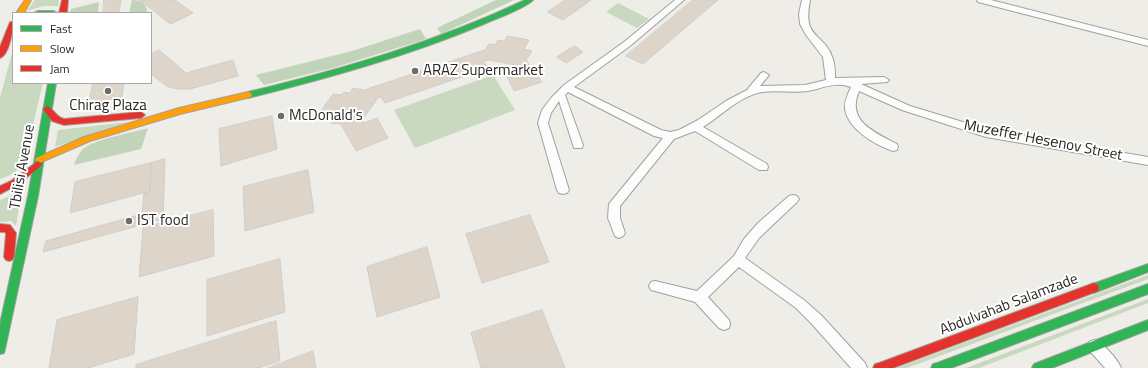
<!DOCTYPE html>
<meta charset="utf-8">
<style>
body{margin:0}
#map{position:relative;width:1148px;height:368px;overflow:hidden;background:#eeede8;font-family:"Titillium Web",sans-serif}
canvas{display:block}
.legend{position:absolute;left:12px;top:12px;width:140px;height:72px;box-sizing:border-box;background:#fff;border:1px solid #a9a9a7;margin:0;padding:5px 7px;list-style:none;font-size:12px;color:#292723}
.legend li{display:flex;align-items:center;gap:8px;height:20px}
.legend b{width:20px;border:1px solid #a9a9a7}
</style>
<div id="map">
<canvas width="1148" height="368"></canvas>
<ul class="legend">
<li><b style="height:5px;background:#30b455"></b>Fast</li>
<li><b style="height:5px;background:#ff9f0a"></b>Slow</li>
<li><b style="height:5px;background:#e5322d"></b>Jam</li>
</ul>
</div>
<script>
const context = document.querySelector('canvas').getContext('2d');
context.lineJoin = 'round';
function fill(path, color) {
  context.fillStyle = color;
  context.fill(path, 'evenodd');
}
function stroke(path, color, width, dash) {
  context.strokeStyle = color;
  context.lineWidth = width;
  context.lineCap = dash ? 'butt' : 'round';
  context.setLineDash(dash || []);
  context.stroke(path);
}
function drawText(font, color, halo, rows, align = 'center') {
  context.font = font + ' "Titillium Web",sans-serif';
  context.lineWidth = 4;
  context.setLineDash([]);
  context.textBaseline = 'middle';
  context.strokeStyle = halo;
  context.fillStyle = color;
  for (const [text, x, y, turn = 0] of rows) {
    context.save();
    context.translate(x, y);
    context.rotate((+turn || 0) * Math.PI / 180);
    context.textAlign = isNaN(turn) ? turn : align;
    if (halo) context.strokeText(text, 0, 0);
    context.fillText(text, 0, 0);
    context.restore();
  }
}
fill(new Path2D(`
 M35,0H59L58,6H43L27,11Z
 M618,3L649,19L637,28L606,12Z
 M13,49V83H43L24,162C18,171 10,176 0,179V98Z
 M493,75L515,110L415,148L394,110Z
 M128,122L55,147L58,130Z
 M22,187L16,226L11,221L0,222V200L11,195Z
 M1148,275V279L907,368H897Z
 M1148,299V303L979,368H966Z`), '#c8d9c0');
fill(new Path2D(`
 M132,0C143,0 145,3 148,13H129Z
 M496,0H514L441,34L437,28Z
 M99,2L98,13H70L71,9Z
 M420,29L426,39L333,68L264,85L256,75L352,51Z
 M148,128L141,149L74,165C76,160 78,154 83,149C95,139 131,133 148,128Z`), '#c1d4b9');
const building = new Path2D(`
 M104,0H121L119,13H103Z
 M140,0H175L193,13L171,24Z
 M565,0H591L563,20L548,12Z
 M693,0H718L643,64L626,56Z
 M508,36L529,40L524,49L532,51L526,60L542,82L514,91L505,73L517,69L515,65L490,60L483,61L488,68L385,103L381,97L378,98L362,120L364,123L377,118L388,138L356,151L341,124L331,123L334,118L327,117L329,113L321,111L333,94L342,95L344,92L350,93L353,88L364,90L485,50L489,44L495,45L498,40L504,41Z
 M575,46L583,52L566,63L557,57Z
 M159,50L186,73L233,60L238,76L190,89H178L168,87L151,74V54Z
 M93,83H124L122,97L89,104Z
 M272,116L277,149L221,166L219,129Z
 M165,159L163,219L43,252L46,241L142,214L144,193L150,191L151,163Z
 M151,163L150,191L70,213L75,182Z
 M308,170L314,212L245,231L243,187Z
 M213,210L214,256L139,277L143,228Z
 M530,215L549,262L482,283L466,234Z
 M427,247L440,297L377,317L367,267Z
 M280,259L285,312L207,336V280Z
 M138,297L134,354L88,368H49L57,320Z
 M542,310L565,368H481L471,333Z
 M276,321L280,361L258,368H136V365Z
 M313,351L316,368H268Z`);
fill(building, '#ded5ca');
stroke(building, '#cfcdc9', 1);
const street = new Path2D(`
 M675,0H684L630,46L574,87L661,130L670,132L679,130L698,120L726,101L747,90L761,73L764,72L769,75L760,86L805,85L826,80L823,57L806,35L800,24L799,14L802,0H810C802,41 824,31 833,59C835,65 835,72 835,78L884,77L889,80L887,82L861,84L910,106L986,129L1148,157V165L986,137L902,110L859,91C846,121 874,132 897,144L898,147L897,150L893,151C875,145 848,129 845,109C844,101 848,94 851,87C836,81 823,88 808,91C793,93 777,90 762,92C740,96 722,115 703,127L767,164L768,167L767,170H759L695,131L674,139L620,206V218L625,233L623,236L619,238L615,236L608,218L609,204L663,138L654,136L568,92L565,95L583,145L582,148H574L573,145L559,101L551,113L548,123L569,190L567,193L563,194L559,193L557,190L538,123L542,110L552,97L564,85L624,42Z
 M977,0H991L1148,40V46L978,2Z
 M793,195L797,196L799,199L797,202L759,238L745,258L804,300L821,315L865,363L867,368H851L811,323L796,308L739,267L708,297L729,320L730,324L729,328L724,330L719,328L695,302L655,291L651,290L649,286L651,282L655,281L697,291L734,256L744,239L758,223L789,196Z
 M1094,340C1104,344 1117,358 1121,368H1105L1089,350L1087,346L1089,342Z`);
const fast = new Path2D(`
 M525,0H533C524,9 497,18 484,24C408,56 328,78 248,98L244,95L248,92C343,69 436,42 525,0Z
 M38,11H53L57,13H34Z
 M48,83H56L38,196L5,349L4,353L0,354V324L28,196Z
 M1148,264V272L1094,293L1090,291L1089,288L1090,285Z
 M1148,284V294L951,368H931L933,364L937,363Z
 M1148,320V330L1052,368H1032L1034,364Z`);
const slow = new Path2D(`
 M25,0H31L24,13H16Z
 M248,92L251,93L252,95L251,97L180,114L90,141L39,163L35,160L36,158L84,137L179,108Z`);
const jam = new Path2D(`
 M62,0H68L67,13H59Z
 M10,22H13C13,31 9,55 0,58V47Z
 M47,106C54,109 55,116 64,119L141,112L145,115L141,118L64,125L52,121L43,109Z
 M38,161L42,164L41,166L17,185L0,194V186L11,181Z
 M0,224L10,225L16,233L14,257L12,260L9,261L6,260L4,257L6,234L5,232H0Z
 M1094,283L1098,285L1099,288L1098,291L893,368H873L875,364L879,363Z`);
stroke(street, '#a3a19d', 2);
stroke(fast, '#a3a19d', 2);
stroke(slow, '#a3a19d', 2);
stroke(jam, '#a3a19d', 2);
fill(street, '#fcfcfc');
fill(fast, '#30b455');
fill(slow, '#ff9f0a');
fill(jam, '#e5322d');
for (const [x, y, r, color] of [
 [415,71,4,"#6e6c68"],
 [108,91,4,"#6e6c68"],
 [281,116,4,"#6e6c68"],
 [129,221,4,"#6e6c68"]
]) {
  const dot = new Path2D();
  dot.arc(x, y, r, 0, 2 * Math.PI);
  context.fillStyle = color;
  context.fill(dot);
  stroke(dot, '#fff', 1.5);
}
drawText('15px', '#292723', '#fff', [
 ["ARAZ Supermarket",423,71],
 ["Chirag Plaza",108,106,"center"],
 ["McDonald's",289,116],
 ["IST food",137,221]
], 'left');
drawText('15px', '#292723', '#fff', [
 ["Muzеffеr Hеsеnov Street",1043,141,11],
 ["Tbilisi Avenue",23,167,-80],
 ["Abdulvahab Salamzade",1009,305,-21]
]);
</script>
